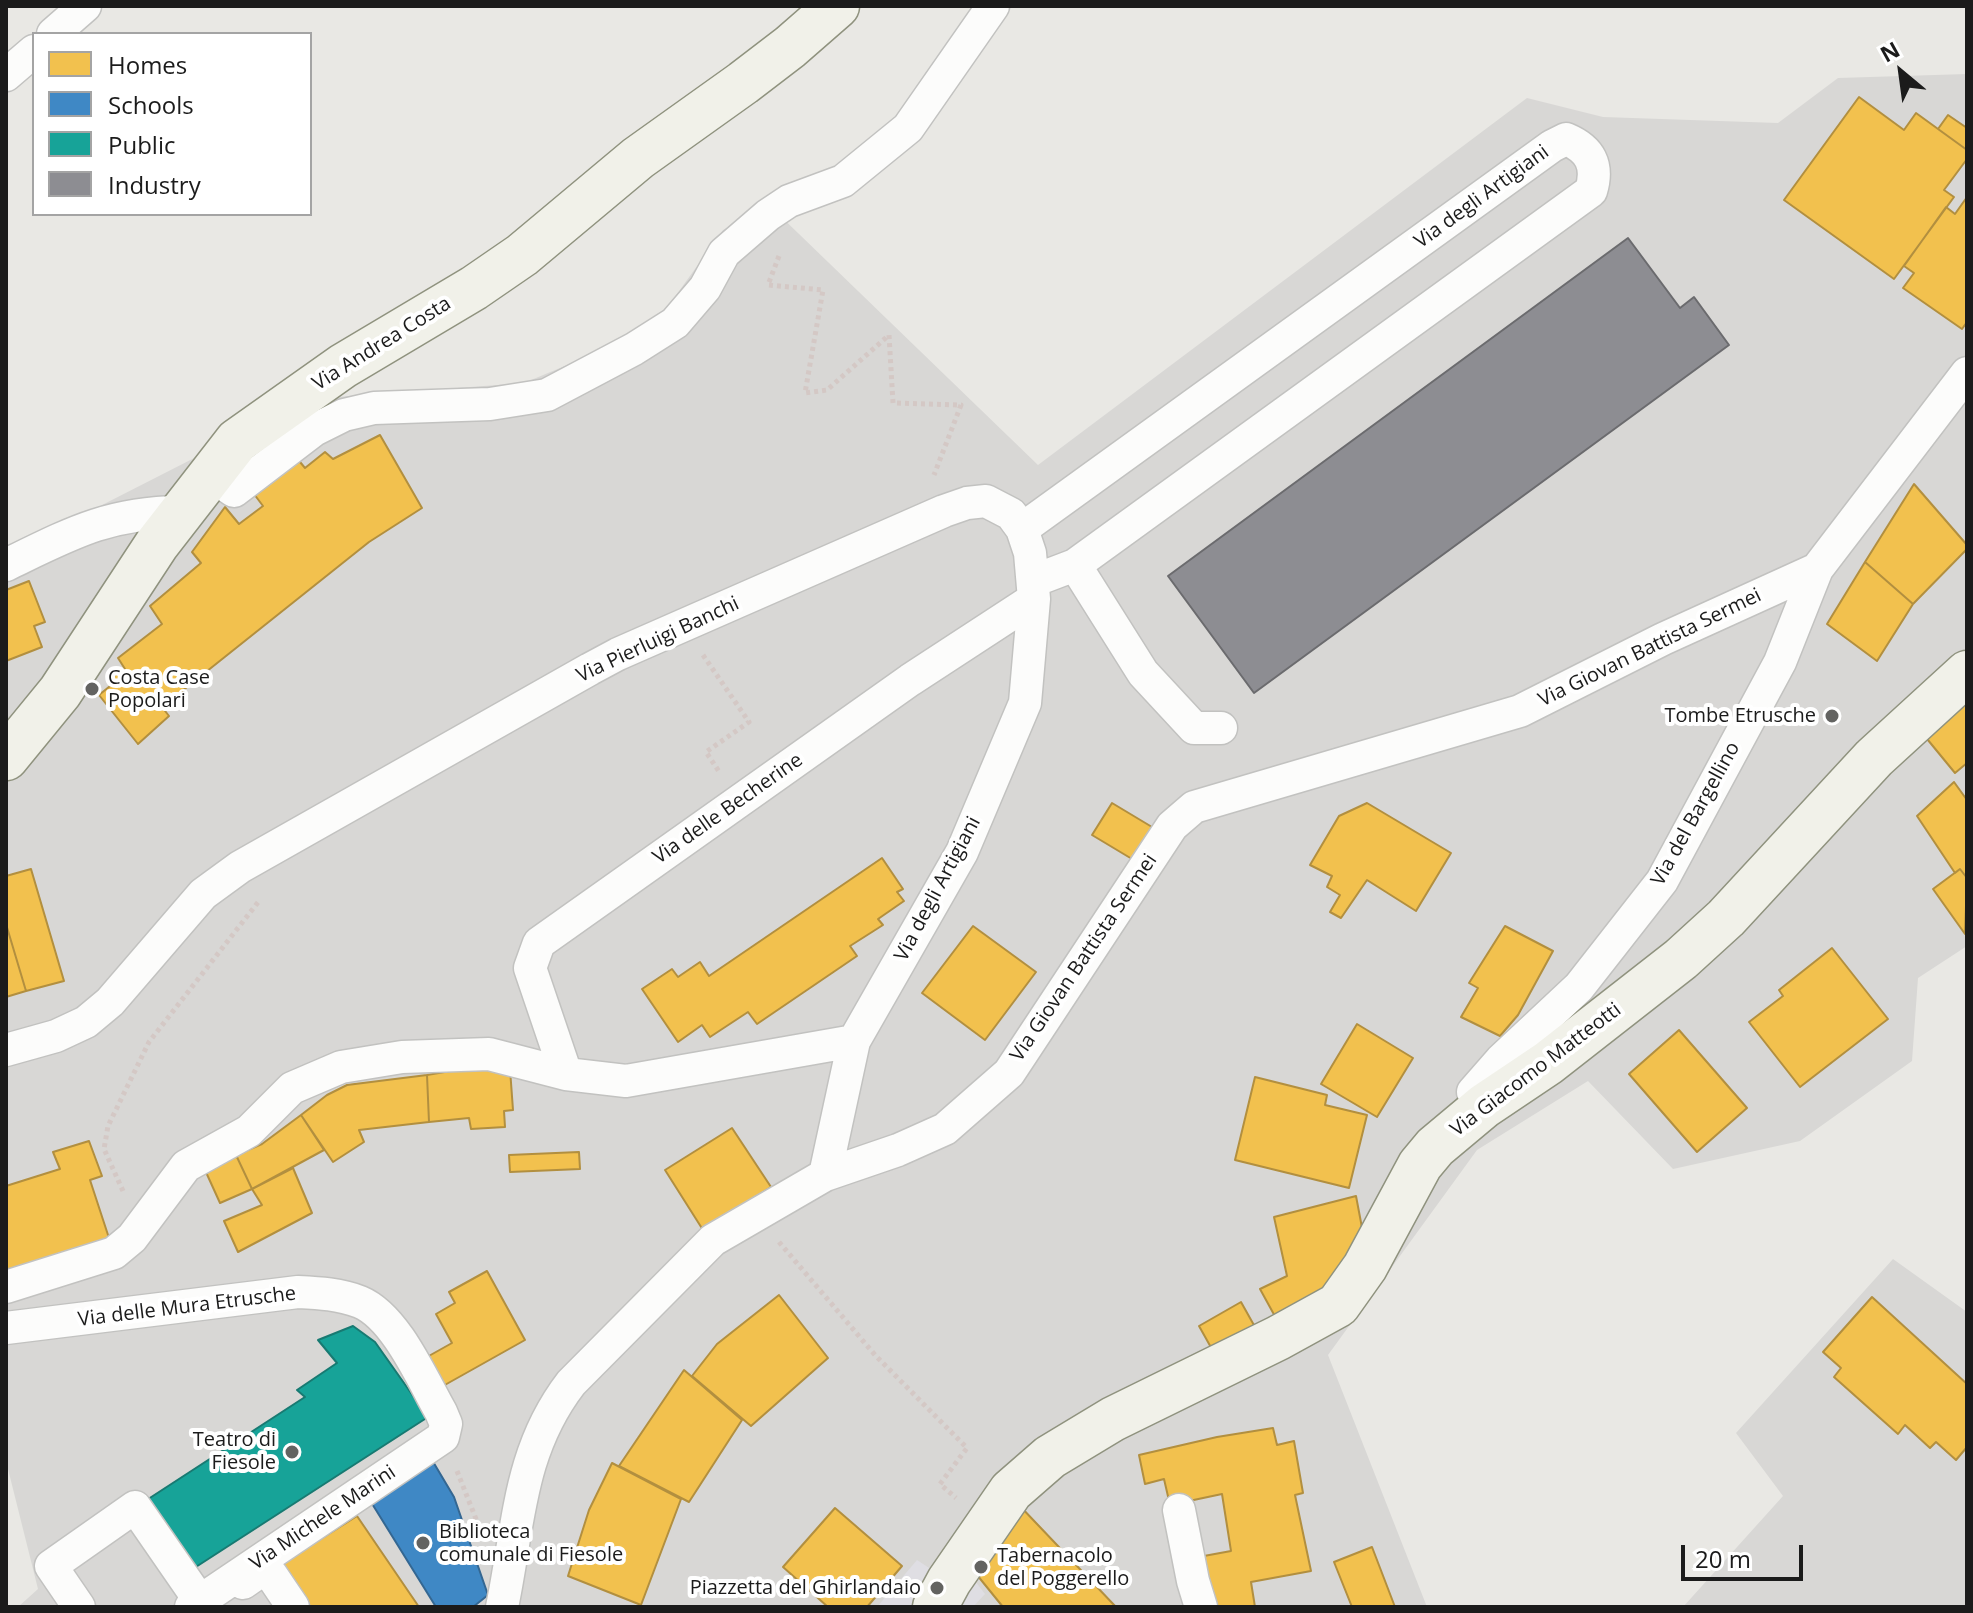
<!DOCTYPE html>
<style>
body{margin:0}
#map{position:relative;width:1973px;height:1613px;overflow:hidden;background:#e9e8e4;font-family:"Open Sans",sans-serif}
canvas{display:block}
.frame{position:absolute;inset:0;border:8px solid #1b1b1b;pointer-events:none}
.legend{position:absolute;left:32px;top:32px;width:280px;height:184px;box-sizing:border-box;background:#fff;border:2px solid #a4a4a4;margin:0;padding:10px 14px;list-style:none;font-size:24px;color:#1b1b1b}
.legend li{display:flex;align-items:center;gap:16px;height:40px}
.legend b{width:40px;border:2px solid #a4a4a4}
.north{position:absolute;left:1861px;top:32px;width:80px;height:80px;-webkit-text-stroke:6px #fff;paint-order:stroke;rotate:331deg;font-size:22px;font-weight:700;line-height:32px;text-align:center;color:#1b1b1b}
.north::after{content:'';display:block;margin:auto;width:28px;height:36px;background:#1b1b1b;clip-path:polygon(50% 0,100% 100%,50% 72%,0 100%)}
.scale{position:absolute;left:1681px;top:1545px;width:122px;height:36px;box-sizing:border-box;border:4px solid #1b1b1b;border-top:0;padding-left:10px;font-size:24px;line-height:28px;white-space:nowrap;color:#1b1b1b;-webkit-text-stroke:6px #fff;paint-order:stroke}
</style>
<div id="map">
<canvas width="1973" height="1613"></canvas>
<div class="frame"></div>
<ul class="legend">
<li><b style="height:22px;background:#f2c14e"></b>Homes</li>
<li><b style="height:22px;background:#3f88c5"></b>Schools</li>
<li><b style="height:22px;background:#17a398"></b>Public</li>
<li><b style="height:22px;background:#8d8d92"></b>Industry</li>
</ul>
<div class="north">N</div>
<div class="scale">20 m</div>
</div>
<script>
const context = document.querySelector('canvas').getContext('2d');
context.lineJoin = 'round';
function fill(path, color) {
  context.fillStyle = color;
  context.fill(path, 'evenodd');
}
function stroke(path, color, width, dash) {
  context.strokeStyle = color;
  context.lineWidth = width;
  context.lineCap = dash ? 'butt' : 'round';
  context.setLineDash(dash || []);
  context.stroke(path);
}
function drawText(font, color, halo, rows, align = 'center') {
  context.font = font + ' "Open Sans",sans-serif';
  context.lineWidth = 8;
  context.setLineDash([]);
  context.textBaseline = 'middle';
  context.strokeStyle = halo;
  context.fillStyle = color;
  for (const [text, x, y, turn = 0] of rows) {
    context.save();
    context.translate(x, y);
    context.rotate((+turn || 0) * Math.PI / 180);
    context.textAlign = isNaN(turn) ? turn : align;
    if (halo) context.strokeText(text, 0, 0);
    context.fillText(text, 0, 0);
    context.restore();
  }
}
fill(new Path2D(`
 M1967,74V946L1918,978L1912,1061L1800,1141L1673,1169L1588,1081L1477,1150L1328,1355L1427,1607H18L38,1589L6,1461V554L310,399L524,383L651,330L723,230L769,205L1038,465L1527,98L1603,117L1778,123L1838,78Z
 M1893,1259L1967,1312V1607H1683L1783,1496L1736,1433Z`), '#d8d7d5');
fill(new Path2D(`
 M917,1560L949,1581L962,1564L985,1594L973,1607H877Z`), '#dfdee3');
const homes = new Path2D(`
 M1859,97L1904,130L1916,113L1967,150V159L1944,190L1954,197L1894,279L1784,200Z
 M1948,115L1967,128V150L1938,129Z
 M1967,197V322L1962,329L1903,288L1914,273L1904,266L1946,207L1955,214Z
 M380,435L422,508L369,542L162,707L169,716L138,744L99,695L115,682L111,678L125,669L118,658L162,624L150,606L201,563L192,552L225,507L239,524L263,506L251,490L295,456L305,468L325,452L333,459Z
 M1914,484L1967,545V549L1913,604L1865,562Z
 M1865,562L1913,604L1877,661L1827,624Z
 M29,581L45,622L34,626L42,647L6,661V590Z
 M1967,694V763L1955,773L1923,734Z
 M1954,782L1967,800V878L1960,869L1955,873L1917,816Z
 M1112,803L1152,827L1132,859L1092,835Z
 M1367,803L1451,853L1416,911L1367,880L1341,918L1330,912L1340,895L1327,887L1332,876L1310,865L1339,816Z
 M882,858L903,889L897,892L904,901L878,919L883,925L850,946L857,956L757,1024L748,1012L710,1037L702,1025L678,1042L642,989L672,969L678,977L700,962L709,976Z
 M31,869L64,981L26,991L6,924V876Z
 M1960,869L1967,878L1965,934L1933,889Z
 M6,924L26,991L6,997Z
 M973,926L1036,972L985,1040L922,993Z
 M1505,926L1553,951L1518,1015L1500,1036L1461,1017L1478,988L1469,983Z
 M1832,948L1888,1019L1800,1087L1749,1022L1783,996L1779,990Z
 M1357,1024L1413,1058L1377,1117L1321,1084Z
 M1679,1030L1747,1108L1697,1152L1629,1074Z
 M474,1067L510,1069L513,1110L504,1111L505,1127L471,1129L469,1118L429,1122L427,1075Z
 M427,1075L429,1122L359,1130L364,1142L333,1162L301,1115L327,1095L347,1085Z
 M1255,1077L1327,1095L1325,1105L1367,1115L1349,1188L1235,1160Z
 M301,1115L324,1150L252,1189L236,1155L262,1144Z
 M732,1128L771,1187L703,1230L665,1170Z
 M89,1141L102,1176L90,1180L109,1238L6,1271V1186L60,1169L53,1152Z
 M579,1152L580,1169L510,1172L509,1155Z
 M236,1155L252,1189L220,1203L205,1170Z
 M293,1168L312,1213L238,1252L224,1221L262,1205L252,1189Z
 M1356,1196L1363,1233L1332,1292L1277,1320L1260,1289L1287,1276L1274,1217Z
 M487,1271L525,1340L443,1386L427,1357L452,1343L436,1314L455,1303L449,1292Z
 M779,1295L828,1358L751,1426L692,1376L717,1344Z
 M1872,1297L1967,1384V1447L1956,1460L1936,1442L1930,1448L1905,1425L1898,1434L1834,1377L1841,1368L1823,1352Z
 M1241,1302L1255,1327L1213,1351L1199,1326Z
 M684,1370L742,1420L689,1502L619,1466Z
 M1273,1428L1277,1445L1294,1441L1303,1493L1295,1495L1311,1571L1251,1582L1255,1607H1209L1193,1558L1231,1551L1222,1494L1170,1505L1164,1479L1145,1484L1139,1455L1217,1437Z
 M612,1463L681,1499L641,1605L568,1576L589,1510Z
 M1018,1504L1116,1607H1003L973,1570Z
 M835,1508L902,1566L867,1607H828L783,1567Z
 M357,1516L419,1607H309L280,1565Z
 M1372,1547L1395,1607H1352L1334,1562Z`);
fill(homes, '#f2c14e');
stroke(homes, '#b28f3f', 2);
const schools = new Path2D(`
 M432,1460L454,1497L488,1595L473,1607H436L371,1502Z`);
fill(schools, '#3f88c5');
stroke(schools, '#346792', 2);
const public = new Path2D(`
 M353,1326L375,1342L428,1417L185,1574L139,1505L305,1397L297,1390L337,1363L318,1340Z`);
fill(public, '#17a398');
stroke(public, '#187a72', 2);
const industry = new Path2D(`
 M1628,238L1680,308L1694,297L1729,345L1254,693L1168,576Z`);
fill(industry, '#8d8d92');
stroke(industry, '#6b6b6e', 2);
const street = new Path2D(`
 M53,34L85,6
 M6,75L34,51
 M209,474L234,491L314,430L344,415L374,408L490,404L547,395L634,349L675,323L705,288L724,253L768,215L789,201L843,181L908,128L993,6
 M1022,529L1552,146L1566,139C1590,149 1599,165 1591,191L1075,565L1033,581
 M6,565C70,534 107,513 180,512
 M1075,565L1143,673L1194,728H1221
 M6,1050L56,1036L86,1022L110,1002L203,894L240,867L590,669L618,654L944,511L967,503L986,501L1011,514L1022,529L1030,553L1034,599L1025,703L962,852L854,1041L825,1175
 M566,1074L530,968L539,943L910,680L1034,599
 M1484,1106L1473,1092L1501,1060L1579,987L1662,881L1780,662L1817,569L1967,373
 M6,1287L114,1253L132,1238L186,1166L249,1131L292,1088L341,1067L402,1057L489,1054L566,1074L626,1081L854,1041
 M6,1328L298,1292C319,1293 340,1294 360,1302C396,1317 422,1379 441,1412L446,1424L443,1437L191,1607
 M1179,1510L1193,1581L1201,1607
 M243,1583L266,1567L293,1607
 M79,1607L51,1566L135,1507L200,1601
 M502,1607C519,1526 518,1452 571,1383L713,1240L825,1175L898,1150L945,1129L1009,1073L1172,826L1194,807L1520,711L1663,639L1817,569`);
const secondary = new Path2D(`
 M6,758L60,692L157,544L237,441L343,366L474,288L522,255L638,158L743,83L790,47L837,6
 M935,1607L949,1581L1011,1491L1050,1457L1113,1419L1278,1338L1338,1305L1365,1267L1420,1165L1435,1147L1484,1106L1548,1063L1681,959L1726,918L1874,758L1967,673`);
stroke(street, '#c2c2c0', 35);
stroke(secondary, '#8f927e', 47);
stroke(new Path2D(`
 M779,256L768,285L823,290L805,393L827,390L889,335L893,403L961,405L934,475
 M703,655L749,722L706,752L720,773
 M123,1191L104,1149L108,1126L149,1042L259,901
 M779,1242L875,1355L967,1448L940,1484L956,1498
 M457,1471L478,1524`), '#d4c8c5', 5, [4, 4]);
stroke(street, '#fcfcfb', 32);
stroke(secondary, '#f1f1e9', 44);
for (const [x, y, r, color] of [
 [92,689,8,"#636361"],
 [1832,716,8,"#636361"],
 [292,1452,8,"#636361"],
 [423,1543,8,"#636361"],
 [981,1567,8,"#636361"],
 [937,1588,8,"#636361"]
]) {
  const dot = new Path2D();
  dot.arc(x, y, r, 0, 2 * Math.PI);
  context.fillStyle = color;
  context.fill(dot);
  stroke(dot, '#fff', 3);
}
drawText('20px', '#1b1b1b', '#fff', [
 ["Via degli Artigiani",1482,197,-36],
 ["Via Andrea Costa",382,344,-32],
 ["Via Pierluigi Banchi",658,640,-25],
 ["Via Giovan Battista Sermei",1650,648,-26],
 ["Via delle Becherine",728,809,-35],
 ["Via del Bargellino",1696,814,-61],
 ["Via degli Artigiani",938,889,-62],
 ["Via Giovan Battista Sermei",1084,958,-56],
 ["Via Giacomo Matteotti",1536,1070,-37],
 ["Via delle Mura Etrusche",187,1307,-7],
 ["Via Michele Marini",323,1518,-34]
]);
drawText('20px', '#1b1b1b', '#fff', [
 ["Costa Case",108,678],
 ["Popolari",108,701],
 ["Tombe Etrusche",1816,716,"right"],
 ["Teatro di",276,1440,"right"],
 ["Fiesole",276,1463,"right"],
 ["Biblioteca",439,1532],
 ["comunale di Fiesole",439,1555],
 ["Tabernacolo",997,1556],
 ["del Poggerello",997,1579],
 ["Piazzetta del Ghirlandaio",921,1588,"right"]
], 'left');
</script>
